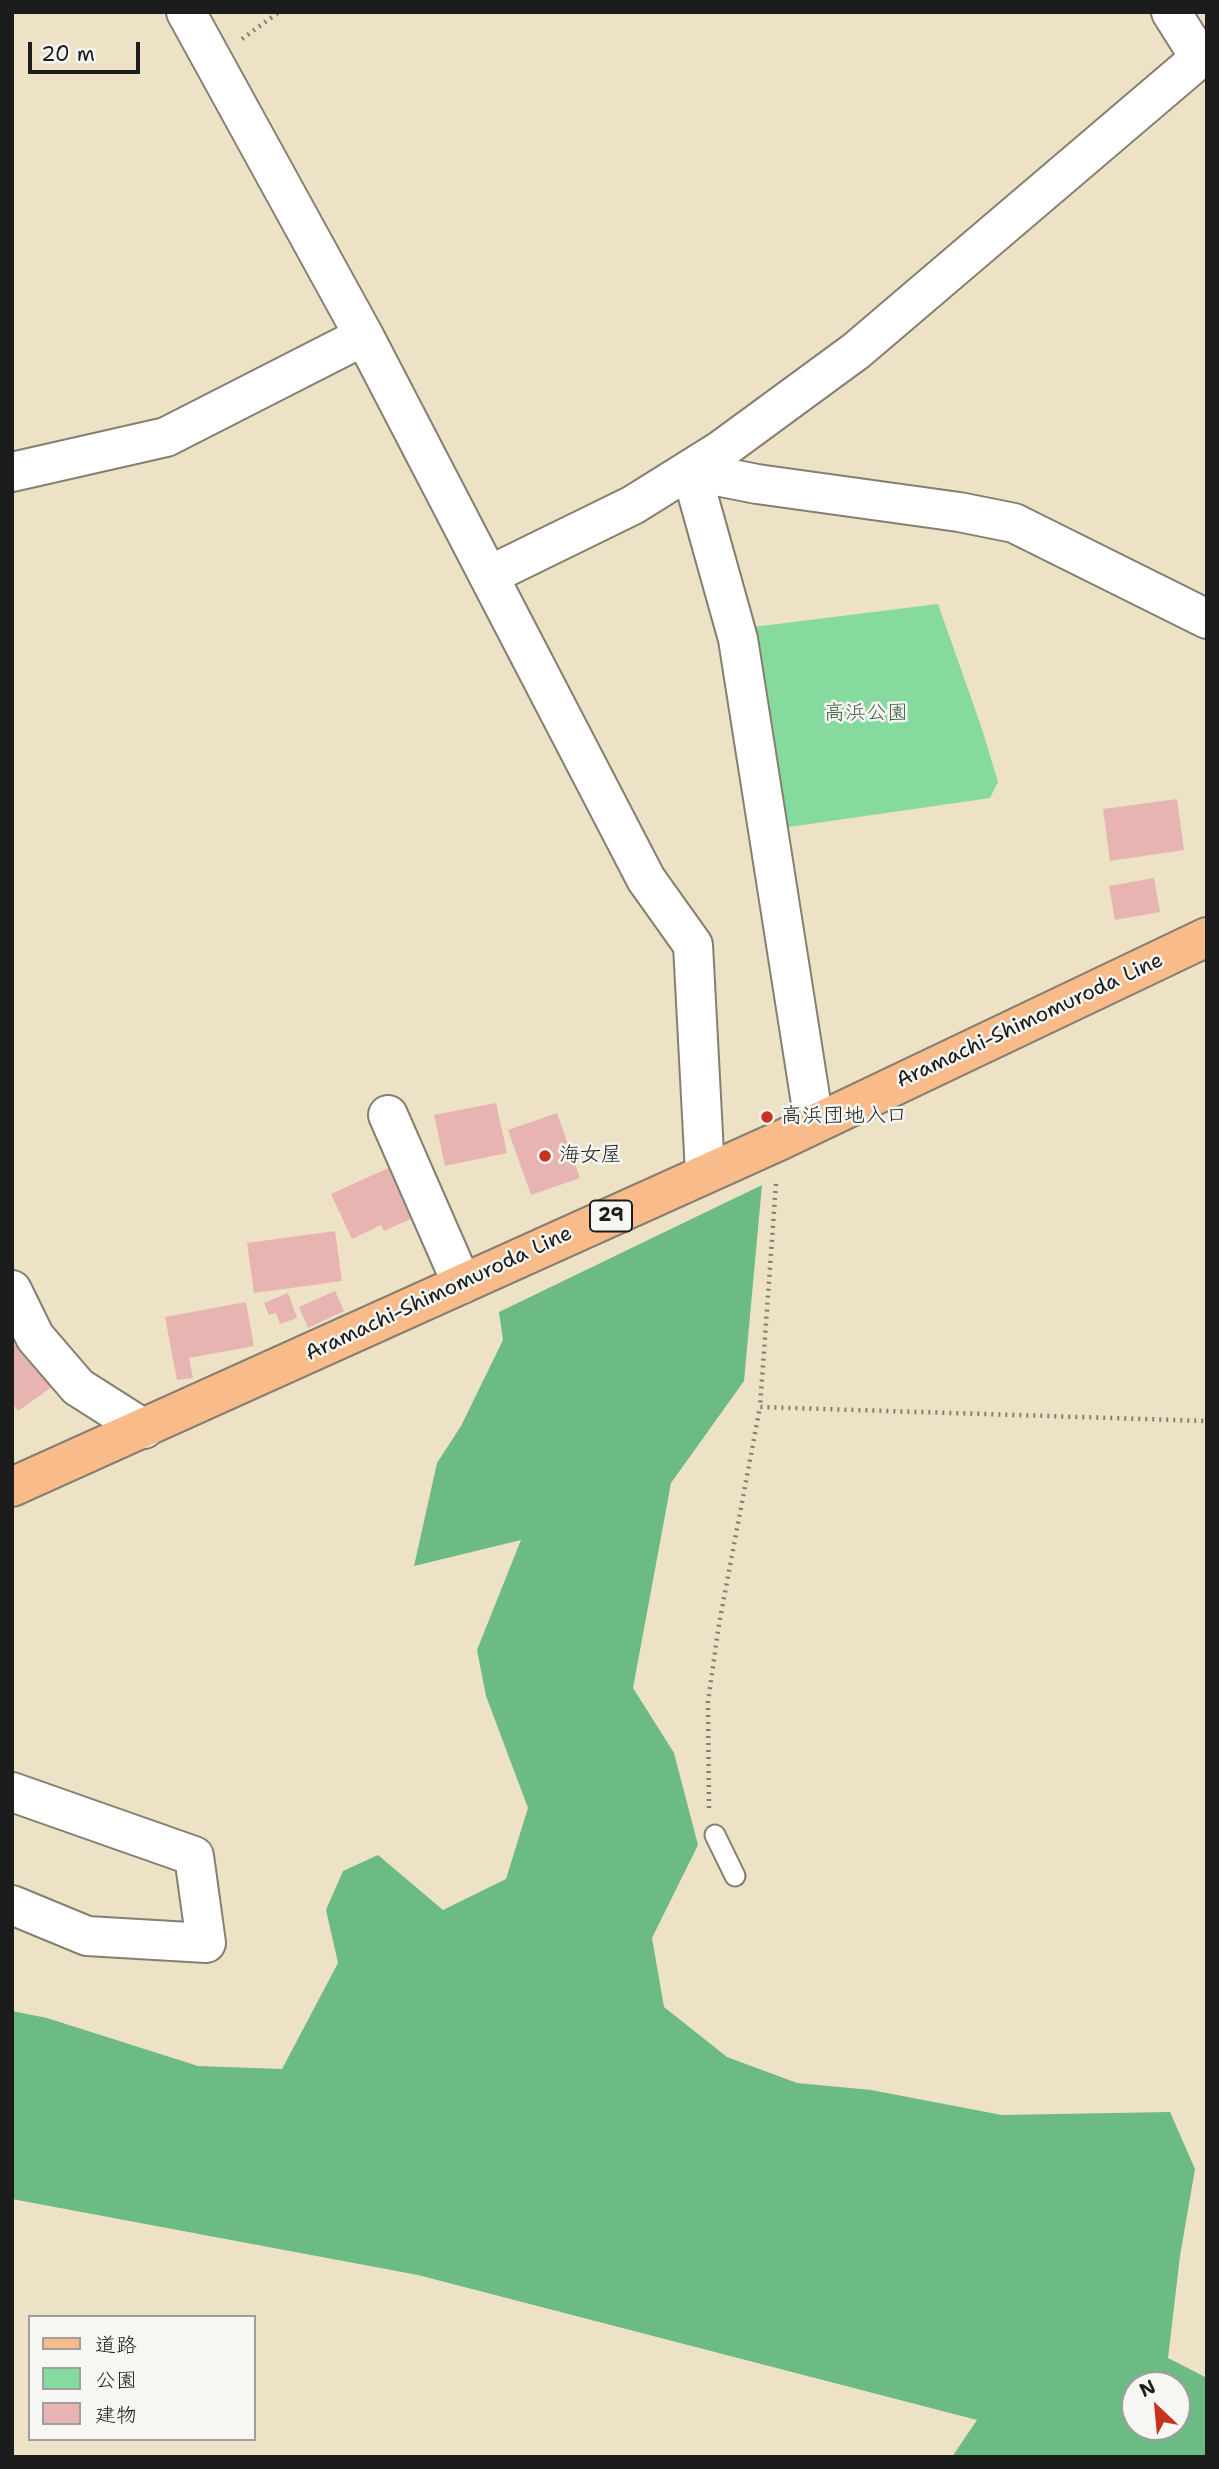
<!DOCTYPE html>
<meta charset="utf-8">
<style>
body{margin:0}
#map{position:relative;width:1219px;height:2469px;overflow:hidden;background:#ede2c5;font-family:"Shantell Sans","Klee One",sans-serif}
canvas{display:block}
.frame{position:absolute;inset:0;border:14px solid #1c1c1c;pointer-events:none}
.legend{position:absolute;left:28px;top:2315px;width:228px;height:126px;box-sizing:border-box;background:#f6f6f2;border:2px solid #9f9f9c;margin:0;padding:9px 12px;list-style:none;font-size:21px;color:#1c1c1c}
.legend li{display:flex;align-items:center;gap:14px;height:35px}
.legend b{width:35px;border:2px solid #9f9f9c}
.north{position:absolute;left:1121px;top:2371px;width:70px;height:70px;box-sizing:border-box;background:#f6f6f2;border:2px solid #9f9f9c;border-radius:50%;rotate:334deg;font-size:19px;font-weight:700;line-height:28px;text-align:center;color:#1c1c1c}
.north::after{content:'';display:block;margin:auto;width:24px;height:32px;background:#c8321e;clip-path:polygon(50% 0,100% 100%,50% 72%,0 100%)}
.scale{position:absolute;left:28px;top:42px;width:112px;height:32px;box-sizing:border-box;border:4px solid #1c1c1c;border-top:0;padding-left:9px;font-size:21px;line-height:24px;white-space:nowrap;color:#1c1c1c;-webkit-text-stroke:5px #f6f6f2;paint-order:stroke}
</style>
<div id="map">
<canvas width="1219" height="2469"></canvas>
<div class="frame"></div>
<ul class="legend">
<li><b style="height:9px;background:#fabb8b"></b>道路</li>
<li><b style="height:19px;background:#86da9d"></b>公園</li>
<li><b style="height:19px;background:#e8b4b2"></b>建物</li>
</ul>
<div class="north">N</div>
<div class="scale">20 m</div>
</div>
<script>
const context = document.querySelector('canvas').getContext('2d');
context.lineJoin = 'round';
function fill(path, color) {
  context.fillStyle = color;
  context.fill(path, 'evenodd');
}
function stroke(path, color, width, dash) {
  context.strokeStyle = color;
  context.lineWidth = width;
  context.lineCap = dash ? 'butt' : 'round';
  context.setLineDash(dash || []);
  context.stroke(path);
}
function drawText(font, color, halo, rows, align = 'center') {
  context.font = font + ' "Shantell Sans","Klee One",sans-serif';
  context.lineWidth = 5;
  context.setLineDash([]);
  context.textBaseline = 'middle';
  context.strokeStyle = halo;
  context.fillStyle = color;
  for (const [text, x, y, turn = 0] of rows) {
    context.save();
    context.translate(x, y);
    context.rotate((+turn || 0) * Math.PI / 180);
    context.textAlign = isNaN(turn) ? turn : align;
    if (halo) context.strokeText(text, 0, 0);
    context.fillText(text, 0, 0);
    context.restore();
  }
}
fill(new Path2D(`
 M938,604L982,729L998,782L990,798L775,829L745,628Z`), '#86da9d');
fill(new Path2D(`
 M762,1185L744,1381L671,1483L633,1688L674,1753L698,1845L652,1938L664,2007L727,2057L797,2083L871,2090L1002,2115L1170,2112L1195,2169L1180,2256L1168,2358L1207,2378V2457H952L977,2420L418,2275L12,2199V2011L47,2018L198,2066L282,2069L338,1963L326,1910L343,1871L378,1855L443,1910L506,1879L528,1808L486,1696L477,1650L521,1540L414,1566L437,1463L461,1426L503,1340L499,1312ZM1135,2385H1177V2427H1135Z`), '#6cba84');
fill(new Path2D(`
 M1177,799L1184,850L1110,861L1103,809Z
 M1154,878L1160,912L1115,920L1109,886Z
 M496,1103L507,1153L445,1166L434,1115Z
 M557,1113L580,1178L531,1195L508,1130Z
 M397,1164L420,1215L384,1231L381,1225L352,1239L331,1194Z
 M335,1231L342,1281L254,1293L247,1243Z
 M335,1291L344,1311L308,1328L299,1307Z
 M288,1293L297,1318L280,1324L276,1313L269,1315L264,1303Z
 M246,1302L254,1346L189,1358L193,1378L177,1380L165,1317Z
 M24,1338L56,1384L18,1411L12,1403V1347Z`), '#e8b4b2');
const service = new Path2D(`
 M715,1835L735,1876`);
const minor = new Path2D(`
 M186,12L364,336L646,879L693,945L705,1173
 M1171,12L1200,58
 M12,472L166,437L364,336
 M490,575L633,505L721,450L856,351L1207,52
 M388,1115L462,1284
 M814,1122L738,639L691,471L757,484L959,512L1014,523L1207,619
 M12,1290L35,1337L78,1387L144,1429
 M12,1792L194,1856L206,1943L87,1936L12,1905`);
const primary = new Path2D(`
 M12,1487L779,1141L1207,937`);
stroke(service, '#847f70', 23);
stroke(minor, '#847f70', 42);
stroke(primary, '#847f70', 42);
stroke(new Path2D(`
 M242,39L279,12
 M776,1184L760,1407L1207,1421
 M709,1808L708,1702L719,1624L760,1407`), '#847f70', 4.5, [2, 5]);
stroke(service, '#fff', 19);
stroke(minor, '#fff', 38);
stroke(primary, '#fabb8b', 38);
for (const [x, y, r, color] of [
 [767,1117,7,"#c8321e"],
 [545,1156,7,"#c8321e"]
]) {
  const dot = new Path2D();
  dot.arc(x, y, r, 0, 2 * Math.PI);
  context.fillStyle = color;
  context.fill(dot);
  stroke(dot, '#f6f6f2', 2.5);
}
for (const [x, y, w] of [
 [611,1216,42]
]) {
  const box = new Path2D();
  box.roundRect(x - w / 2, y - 15.5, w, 31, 5);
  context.fillStyle = '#f6f6f2';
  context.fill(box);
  stroke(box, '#1c1c1c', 2);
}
drawText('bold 19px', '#1c1c1c', null, [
 ["29",611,1216]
]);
drawText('21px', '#415e49', '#f6f6f2', [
 ["高浜公園",866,714]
]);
drawText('21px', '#1c1c1c', '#f6f6f2', [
 ["Aramachi-Shimomuroda Line",1030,1021,-25],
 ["Aramachi-Shimomuroda Line",439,1294,-25]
]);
drawText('21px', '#1c1c1c', '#f6f6f2', [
 ["高浜団地入口",781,1117],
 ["海女屋",559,1156]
], 'left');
</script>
